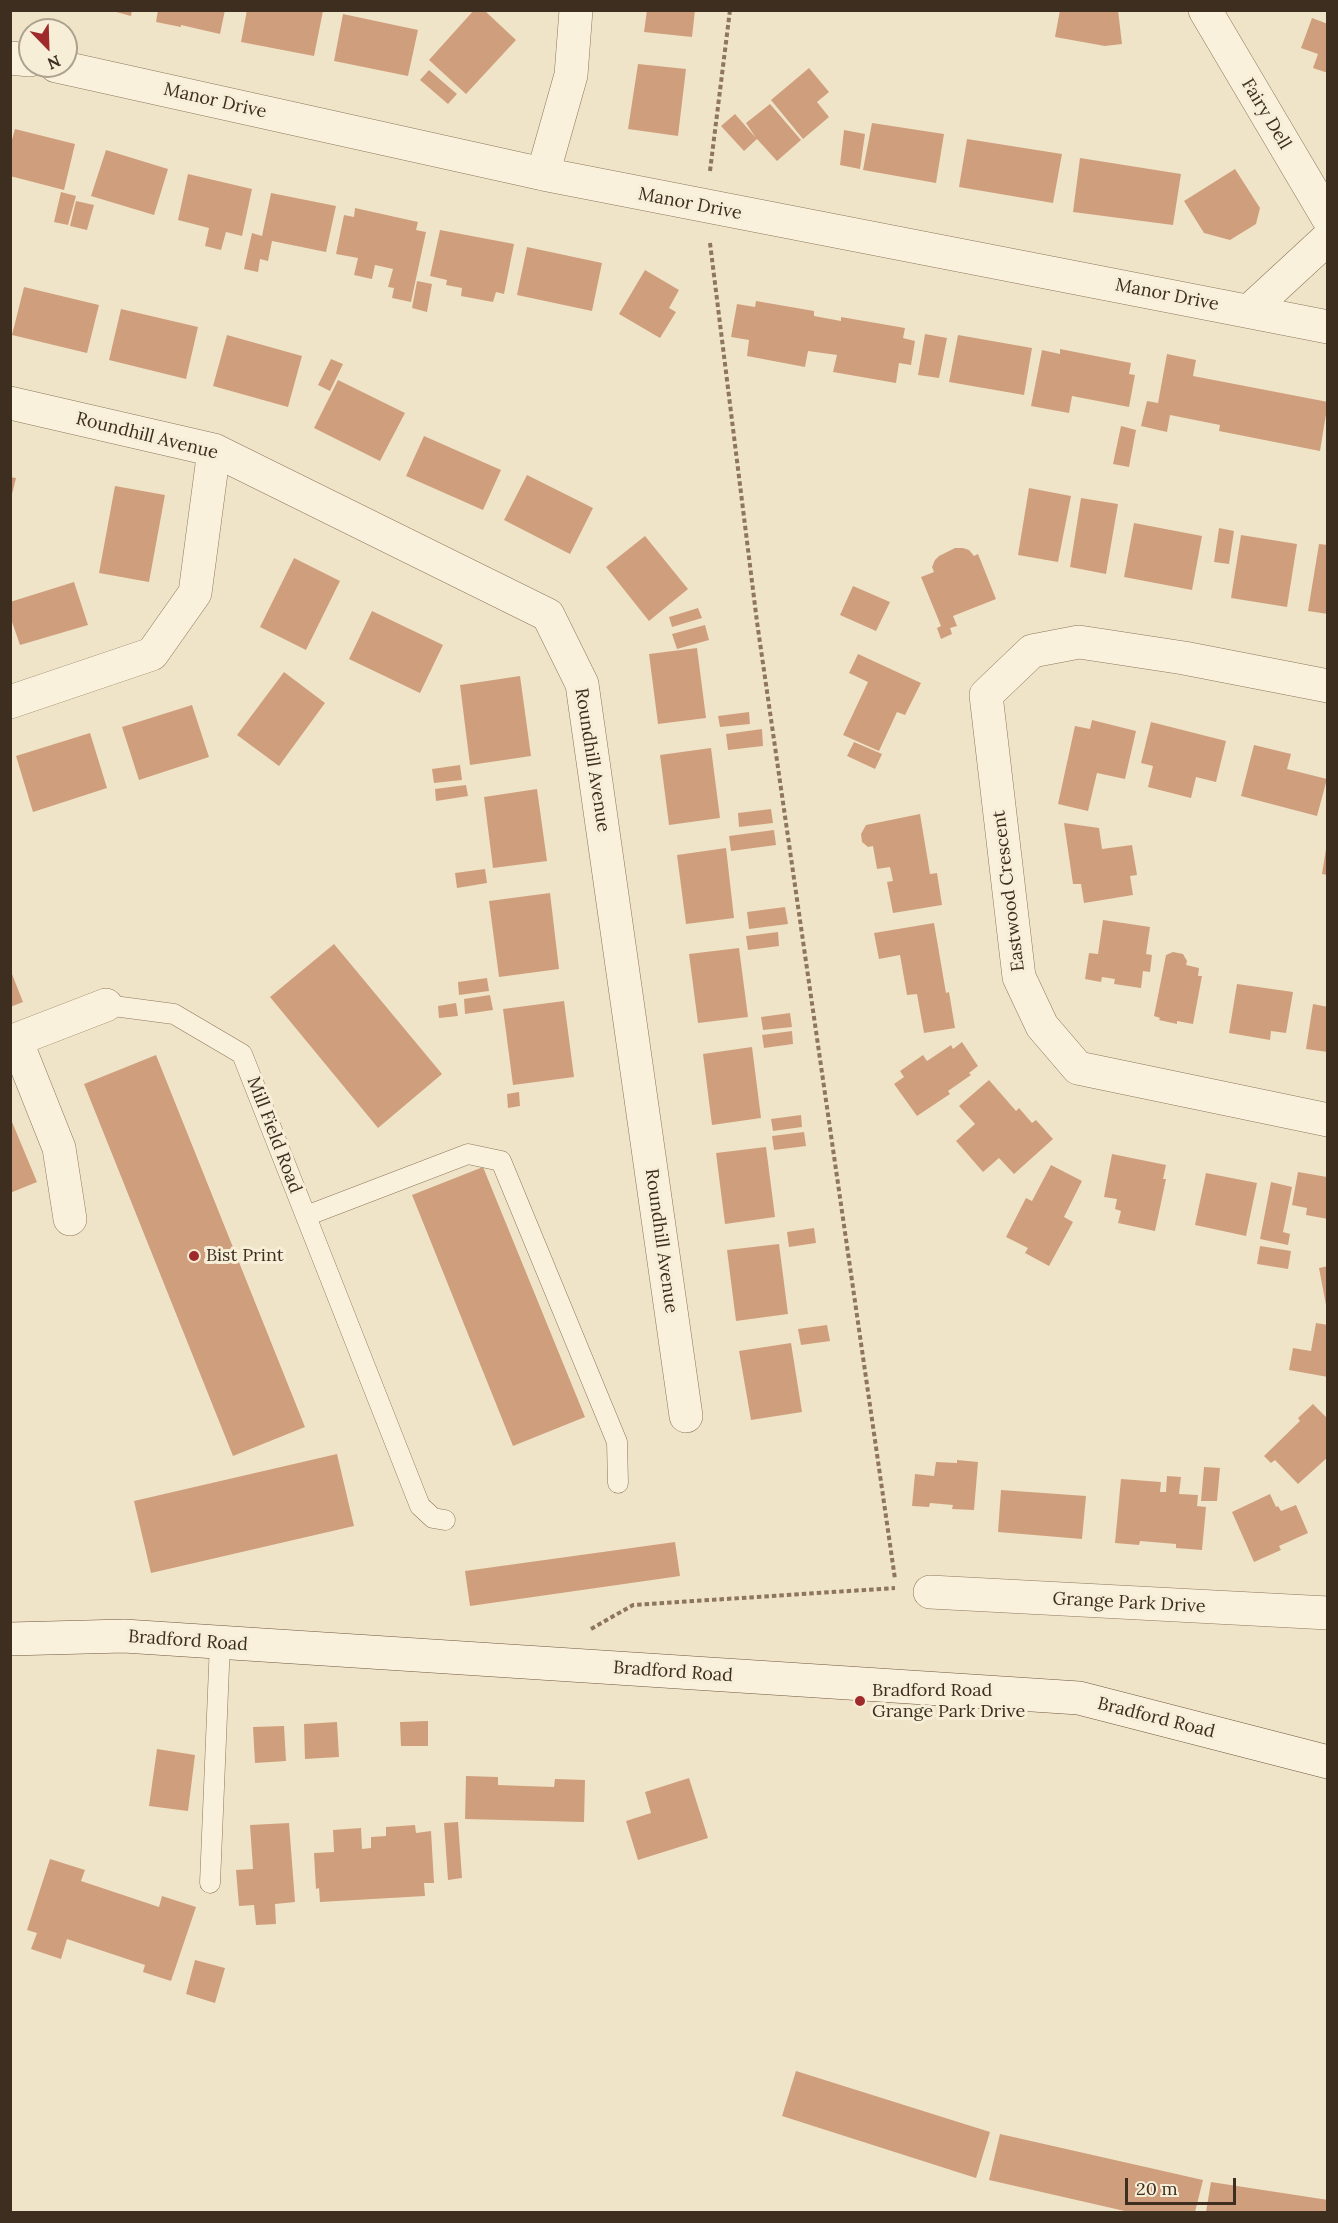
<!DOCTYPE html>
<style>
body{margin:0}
#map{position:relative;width:1338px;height:2223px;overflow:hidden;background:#f0e4c8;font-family:Lora,serif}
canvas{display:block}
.frame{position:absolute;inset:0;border:12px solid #3d2e20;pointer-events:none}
.north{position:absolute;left:18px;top:18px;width:60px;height:60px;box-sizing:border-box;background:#f7eed8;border:2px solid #ada18e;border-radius:50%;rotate:157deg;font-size:16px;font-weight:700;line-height:24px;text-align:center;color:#3d2e20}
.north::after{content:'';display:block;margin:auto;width:21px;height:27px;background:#9e2a2b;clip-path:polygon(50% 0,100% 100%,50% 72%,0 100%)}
.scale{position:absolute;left:1125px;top:2178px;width:111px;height:27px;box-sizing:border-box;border:3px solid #3d2e20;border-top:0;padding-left:8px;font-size:18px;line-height:21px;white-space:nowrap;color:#3d2e20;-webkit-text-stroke:4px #f7eed8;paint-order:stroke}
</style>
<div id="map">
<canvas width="1338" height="2223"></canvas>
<div class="frame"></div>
<div class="north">N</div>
<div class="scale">20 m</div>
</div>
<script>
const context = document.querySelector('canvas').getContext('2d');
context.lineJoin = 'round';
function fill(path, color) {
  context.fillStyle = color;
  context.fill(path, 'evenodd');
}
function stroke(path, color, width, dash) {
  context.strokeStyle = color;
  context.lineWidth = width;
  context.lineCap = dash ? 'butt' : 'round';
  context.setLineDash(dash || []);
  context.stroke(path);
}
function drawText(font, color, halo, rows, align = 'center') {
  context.font = font + ' Lora,serif';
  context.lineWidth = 6;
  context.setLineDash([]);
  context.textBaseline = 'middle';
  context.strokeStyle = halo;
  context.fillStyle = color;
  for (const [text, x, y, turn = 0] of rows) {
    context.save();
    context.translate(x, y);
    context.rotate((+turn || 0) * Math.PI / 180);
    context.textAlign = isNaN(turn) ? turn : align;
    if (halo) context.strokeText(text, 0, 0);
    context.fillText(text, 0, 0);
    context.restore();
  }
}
fill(new Path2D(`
 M109,10H132L131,16Z
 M158,10H225L220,34L181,25V27L156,22Z
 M247,10L323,11L314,56L241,42Z
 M474,10H484L516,40L466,94L429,60Z
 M647,10H695L692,37L644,32Z
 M1060,10H1118L1122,44L1105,46L1055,37Z
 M343,14L418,30L408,76L334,61Z
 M1312,18L1328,24V73L1313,68L1318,54L1301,48Z
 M638,64L686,69L678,136L628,129Z
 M809,68L829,92L817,102L829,117L803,139L771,100Z
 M429,70L457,94L448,104L420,80Z
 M770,104L801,140L777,161L757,139L744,151L721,126L735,114L756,138L746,123Z
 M872,123L944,134L936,183L863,170Z
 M15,129L75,144L64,190L10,176V147Z
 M844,130L865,134L860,169L840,165Z
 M967,139L1062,154L1053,203L959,187Z
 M106,150L168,169L154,215L91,196Z
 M1080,158L1181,174L1173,225L1073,212Z
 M1235,169L1260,208L1256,224L1230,240L1204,233L1184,201Z
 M188,174L252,189L242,236L226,232L221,250L205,246L209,228L178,220Z
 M61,192L76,196L68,225L54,222Z
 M271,193L336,206L326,252L272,241L268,261L260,259L258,272L244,269L252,233L262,236Z
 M76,201L94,205L87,230L70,226Z
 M355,208L418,222L416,230L426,232L411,302L392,298L394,288L388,287L393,269L375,265L372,279L354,275L358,258L336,254L344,215L354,217Z
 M440,230L514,244L504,294L496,292L493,302L461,296L462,288L446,285L447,280L430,276Z
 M527,247L602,263L592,311L517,295Z
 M645,270L679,290L669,308L676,312L660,338L619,314Z
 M417,281L432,284L427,312L412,308Z
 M24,287L99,305L87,353L12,335Z
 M756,301L814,311V316L841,321V317L905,328L903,338L915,341L911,365L899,363L896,383L833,372L837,355L808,351L805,367L747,356L749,340L731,337L737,304L755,307Z
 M121,309L198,327L186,379L109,360Z
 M925,334L947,338L939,378L918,375Z
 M227,335L302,356L288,407L213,386Z
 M958,335L1032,348L1024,395L949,382Z
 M1060,349L1131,363L1129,374L1135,375L1129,407L1072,396L1069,413L1031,406L1042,350L1060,354Z
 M1167,354L1196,360L1193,376L1328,402L1320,451L1219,431L1220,425L1170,415L1167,432L1141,426L1147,401L1158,403Z
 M331,359L343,364L330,391L318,385Z
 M338,380L405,413L380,461L314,428Z
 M1121,426L1136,430L1129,467L1113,464Z
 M424,436L501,470L483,510L406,476Z
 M527,475L593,508L570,554L504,520Z
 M10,477L16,478L11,498H10Z
 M115,486L165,495L149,582L99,573Z
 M1029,488L1071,496L1058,562L1018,555Z
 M1081,498L1118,504L1106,574L1070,567Z
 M1134,523L1202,536L1192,590L1124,577Z
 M1219,528L1234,531L1229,564L1214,562Z
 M1241,535L1297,544L1287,607L1231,598Z
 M645,536L688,589L649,621L606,567Z
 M1319,544L1328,545V614L1308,611Z
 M955,548H963L969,550L974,556L978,554L996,599L953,616L957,626L950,628L952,634L941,639L937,628L941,626L921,577L934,572L932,567L935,560L939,556Z
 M294,558L340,581L306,650L260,627Z
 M74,582L88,625L20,645L10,616V602Z
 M853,586L890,602L876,631L840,615Z
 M698,608L702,618L672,627L669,617Z
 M372,611L443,645L420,693L349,659Z
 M705,625L709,640L677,649L672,634Z
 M697,648L706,718L658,724L649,654Z
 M858,654L921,683L905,715L897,712L879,751L843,735L868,682L849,673Z
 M284,672L325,703L279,766L237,735Z
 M520,676L531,756L470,765L460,685Z
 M192,705L209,757L139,780L122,727Z
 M749,712L750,724L720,727L718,716Z
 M1092,720L1136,731L1125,779L1097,773L1088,811L1058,804L1075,726L1090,729Z
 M1151,722L1226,741L1216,782L1196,777L1191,798L1148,787L1153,766L1141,763Z
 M762,729L763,746L728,750L726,734Z
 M90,733L107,788L33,812L16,756Z
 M854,742L882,754L875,769L847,756Z
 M1254,745L1291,754L1287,769L1327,779L1317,816L1241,796Z
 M711,748L720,818L669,825L660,755Z
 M460,765L462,780L434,783L432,769Z
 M466,785L468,796L436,801L435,789Z
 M537,789L547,861L493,868L484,797Z
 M771,809L773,823L739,827L738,813Z
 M920,814L930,874L937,873L942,905L893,913L887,882L893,881L890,867L877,869L873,846L868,847L862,842L861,834L866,825Z
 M1064,823L1099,828L1102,849L1132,845L1137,875L1130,876L1133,895L1084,903L1081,884H1073Z
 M774,830L776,845L731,851L729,836Z
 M726,848L734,918L686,924L677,855Z
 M1326,849H1328V875L1322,874Z
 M485,869L487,883L457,888L455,873Z
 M550,893L559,969L499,977L489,901Z
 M785,907L788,924L749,929L747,912Z
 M1103,920L1150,927L1146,954L1152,955L1150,972L1143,971L1141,988L1114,984L1115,979L1102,977L1101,982L1085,979L1089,953L1098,954Z
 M934,923L946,993L949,992L955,1028L924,1033L917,994L907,995L900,955L879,959L874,933Z
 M778,932L779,946L748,950L746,936Z
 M334,944L442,1074L378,1128L270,997Z
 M739,948L748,1017L698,1023L689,954Z
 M1173,952L1183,954L1187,961L1186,965L1199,968L1198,976H1202L1193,1024L1177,1021V1024L1159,1020L1160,1018L1154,1016L1166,955Z
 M10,969L23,1002L10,1007Z
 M487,978L489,991L459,995L458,982Z
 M1237,984L1293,992L1286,1033L1271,1031L1270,1040L1229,1033Z
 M490,995L493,1010L465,1014L464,999Z
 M564,1001L574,1077L513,1085L503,1009Z
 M456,1003L458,1016L439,1018L438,1006Z
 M1313,1004L1328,1007V1052L1306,1049Z
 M790,1013L792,1027L763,1030L761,1017Z
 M792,1031L793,1044L764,1048L762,1035Z
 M962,1042L978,1066L969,1073L971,1075L948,1091L950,1094L917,1116L894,1084L904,1077L900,1071L923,1055L927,1061L951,1045L953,1049Z
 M752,1047L761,1118L712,1125L703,1054Z
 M156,1055L305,1427L233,1456L84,1084Z
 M989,1080L1016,1111L1019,1108L1032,1123L1036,1120L1053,1139L1014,1174L999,1158L983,1172L956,1141L975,1124L959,1106Z
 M519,1092L520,1106L508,1108L507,1094Z
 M801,1115L802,1127L773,1131L771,1119Z
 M10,1117L37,1182L10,1193Z
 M804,1132L806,1146L774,1150L772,1136Z
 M766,1147L775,1217L725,1224L716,1153Z
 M1112,1154L1166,1165L1163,1179H1166L1155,1231L1118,1223L1121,1211L1115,1209L1117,1199L1104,1197Z
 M1051,1165L1082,1181L1064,1217L1073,1222L1049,1266L1025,1253L1028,1248L1006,1237L1026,1198L1032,1201Z
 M483,1167L585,1417L513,1446L412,1195Z
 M1298,1172L1327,1177L1328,1219L1306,1215L1307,1208L1292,1205Z
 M1206,1173L1257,1183L1246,1236L1195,1225Z
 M1271,1182L1292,1187L1283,1232L1290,1234L1288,1245L1260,1239Z
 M814,1228L816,1243L789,1247L787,1232Z
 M779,1244L788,1314L736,1321L727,1250Z
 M1260,1246L1291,1251L1288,1269L1257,1264Z
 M1328,1266V1305H1326L1319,1268Z
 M1316,1323L1328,1325V1377L1289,1370L1293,1348L1311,1351Z
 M827,1325L830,1341L801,1345L798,1329Z
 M791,1343L802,1412L751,1420L739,1351Z
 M1313,1404L1328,1419V1457L1298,1484L1275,1460L1271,1463L1264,1456L1300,1421L1298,1418Z
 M337,1454L354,1526L151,1573L134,1501Z
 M957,1460L978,1462L974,1510L952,1509L953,1505L930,1503L929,1507L912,1506L915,1474L934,1476L936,1462L957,1463Z
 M1204,1467L1220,1468L1217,1501H1201Z
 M1167,1476L1181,1477L1179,1494L1198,1495L1197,1506L1206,1507L1202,1550L1176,1548V1544L1140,1541L1139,1545L1115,1543L1121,1479L1161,1482L1160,1492H1166Z
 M1001,1490L1086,1496L1082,1539L998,1532Z
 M1270,1494L1276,1507L1278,1506L1281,1511L1296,1505L1308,1533L1279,1546L1281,1550L1254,1562L1232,1512Z
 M675,1542L680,1576L470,1606L465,1571Z
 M428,1721V1746H401L400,1722Z
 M337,1722L339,1757L305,1759L304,1724Z
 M284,1726L286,1761L255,1763L253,1727Z
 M157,1749L195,1755L188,1811L149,1806Z
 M466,1776L498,1777V1785L525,1786L554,1787L555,1779L585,1780L584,1822L465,1819Z
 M689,1778L708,1838L638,1860L626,1821L651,1813L645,1792Z
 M458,1822L462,1878L448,1880L444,1823Z
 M289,1823L295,1902L275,1904L276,1924L256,1925L254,1905L239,1906L236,1870L253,1869L250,1825Z
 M415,1825L416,1833L431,1831L434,1883H424L425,1896L320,1902L319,1888L316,1889L314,1853L334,1852L333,1830L361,1828L362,1849L371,1848V1837L386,1836V1827Z
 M50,1859L85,1870L81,1881L159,1907L162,1896L196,1907L171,1981L143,1972L145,1965L67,1939L61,1959L31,1949L37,1933L27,1930Z
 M195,1960L225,1968L215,2003L186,1994Z
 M796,2071L990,2132L976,2178L782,2116Z
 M1000,2134L1203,2180L1195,2212H1129L989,2180Z
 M1211,2182L1328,2200V2212H1206Z`), '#cf9f7d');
const service = new Path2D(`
 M106,1005L174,1014L242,1054L420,1506L433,1518L445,1520
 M306,1216L468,1154L501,1161L617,1442L618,1483
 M210,1883L220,1643`);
const minor = new Path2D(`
 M1205,10L1328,218
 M10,58L30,60
 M56,66L543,174L1328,327
 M543,174L571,75L576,10
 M1249,311L1328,238
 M10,403L214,450L548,615L582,684L686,1416
 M1328,686L1184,658L1079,642L1032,651L986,695L1019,977L1042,1026L1078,1068L1328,1120
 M10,702L152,654L195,593L214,450
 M16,1040L59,1148L70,1219
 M10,1042L106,1005
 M930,1592L1328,1613`);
const secondary = new Path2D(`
 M10,1639L124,1636L1079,1698L1328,1762`);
stroke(service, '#8d765c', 21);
stroke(minor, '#8d765c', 34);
stroke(secondary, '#6f573f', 34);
stroke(new Path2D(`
 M710,171L730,10
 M710,243L757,622L895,1579
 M591,1629L633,1605L895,1588`), '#8d765c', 4, [4.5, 3]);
stroke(service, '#faf1dc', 20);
stroke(minor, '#faf1dc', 33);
stroke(secondary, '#faf1dc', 33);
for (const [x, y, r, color] of [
 [194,1256,6,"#9e2a2b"],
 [860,1701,6,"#9e2a2b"]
]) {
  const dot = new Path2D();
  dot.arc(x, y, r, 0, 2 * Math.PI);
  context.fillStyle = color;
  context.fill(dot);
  stroke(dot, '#f7eed8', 2);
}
drawText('18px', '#3d2e20', '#f7eed8', [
 ["Manor Drive",215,101,13],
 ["Fairy Dell",1266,114,59],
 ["Manor Drive",690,204,11],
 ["Manor Drive",1167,295,11],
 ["Roundhill Avenue",147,436,14],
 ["Roundhill Avenue",592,760,81],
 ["Eastwood Crescent",1009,891,-97],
 ["Mill Field Road",274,1135,69],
 ["Roundhill Avenue",661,1241,82],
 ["Grange Park Drive",1129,1603,3],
 ["Bradford Road",188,1641,4],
 ["Bradford Road",673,1672,4],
 ["Bradford Road",1156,1718,14]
]);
drawText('18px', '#3d2e20', '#f7eed8', [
 ["Bist Print",206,1256],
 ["Bradford Road",872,1691],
 ["Grange Park Drive",872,1712]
], 'left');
</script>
